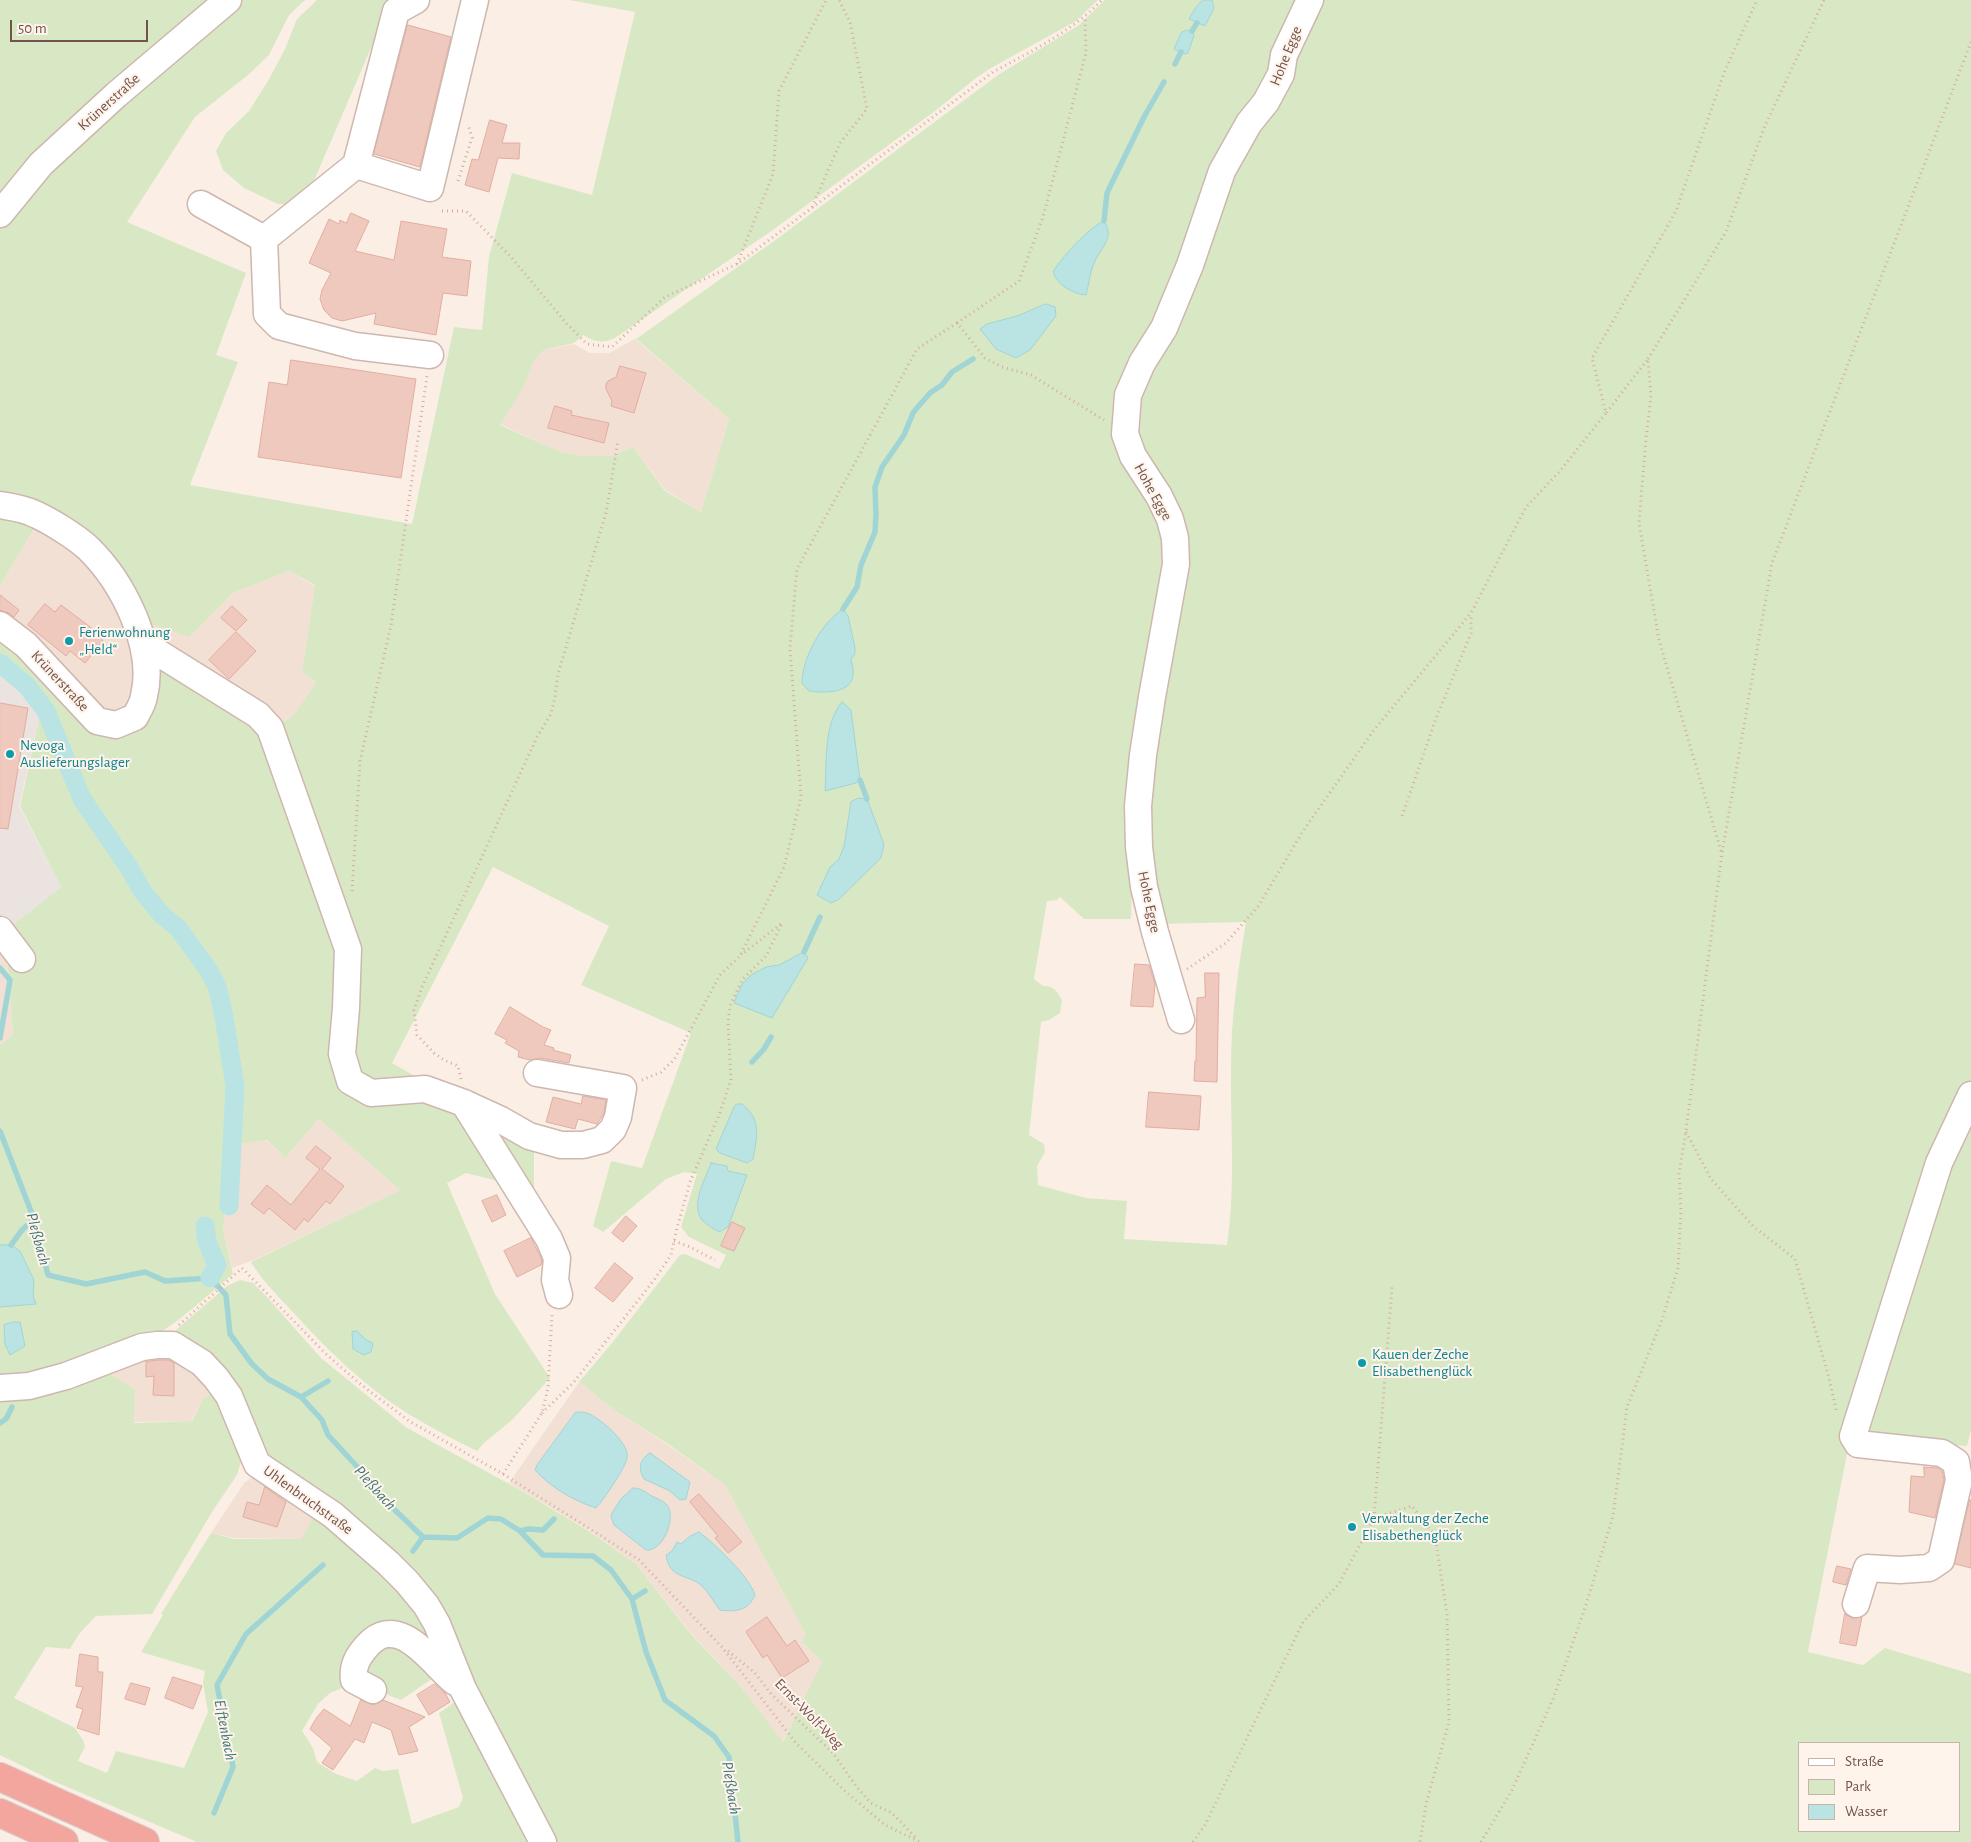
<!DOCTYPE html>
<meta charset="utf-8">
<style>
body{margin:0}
#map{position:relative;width:1971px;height:1842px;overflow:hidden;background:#fbefe5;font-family:"Alegreya Sans",sans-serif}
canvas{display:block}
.legend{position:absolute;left:1798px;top:1742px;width:162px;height:90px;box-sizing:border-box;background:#fef4eb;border:1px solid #c6b4ab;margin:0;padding:6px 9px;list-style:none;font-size:15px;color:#73534b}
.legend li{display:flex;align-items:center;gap:10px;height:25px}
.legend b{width:25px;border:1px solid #c6b4ab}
.scale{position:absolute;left:10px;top:20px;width:138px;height:22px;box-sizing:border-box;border:2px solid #73534b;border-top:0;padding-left:6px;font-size:15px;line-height:18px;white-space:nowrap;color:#73534b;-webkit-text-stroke:4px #fef4eb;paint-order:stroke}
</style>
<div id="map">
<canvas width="1971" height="1842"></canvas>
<ul class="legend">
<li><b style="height:6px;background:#fff"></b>Straße</li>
<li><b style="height:14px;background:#d9e8c4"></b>Park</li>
<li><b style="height:14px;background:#bae4e3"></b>Wasser</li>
</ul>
<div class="scale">50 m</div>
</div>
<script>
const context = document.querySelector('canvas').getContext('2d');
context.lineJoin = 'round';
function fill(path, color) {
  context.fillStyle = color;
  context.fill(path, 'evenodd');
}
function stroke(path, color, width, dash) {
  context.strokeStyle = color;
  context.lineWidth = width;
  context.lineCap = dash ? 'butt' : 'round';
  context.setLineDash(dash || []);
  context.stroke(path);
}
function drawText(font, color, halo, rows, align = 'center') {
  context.font = font + ' "Alegreya Sans",sans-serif';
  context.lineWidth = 4;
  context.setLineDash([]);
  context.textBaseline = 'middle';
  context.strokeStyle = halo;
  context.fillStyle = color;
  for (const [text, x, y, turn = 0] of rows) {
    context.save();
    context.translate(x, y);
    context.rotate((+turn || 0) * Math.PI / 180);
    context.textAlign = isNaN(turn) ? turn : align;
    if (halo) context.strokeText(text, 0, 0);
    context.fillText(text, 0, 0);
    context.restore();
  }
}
fill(new Path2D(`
 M635,339L729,419L701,512L665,490L633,447L611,456H584L559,452L500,424L525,385L532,361L544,350L574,344L590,353H609Z
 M38,522L102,575L138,646L130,711L105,715L0,617V586Z
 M289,571L315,586L302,672L316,682L293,716L274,726L150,640L145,622L189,636L233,593Z
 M0,926L5,931L13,1035L0,1045Z
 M319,1119L400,1190L254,1260L232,1268L223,1228L229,1183L239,1144L266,1140L285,1158Z
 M156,1349L218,1387L202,1400L191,1421L134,1422L135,1389L107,1372Z
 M579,1382L617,1412L668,1445L725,1485L805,1633L802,1642L823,1663L782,1743L741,1687L691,1633L636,1564L589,1530L509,1483Z
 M255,1475L317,1510L302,1539L235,1538L211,1533L244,1483Z`), '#f3e0d4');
fill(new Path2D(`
 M0,669L40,715L19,806L61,887L5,931L0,926Z`), '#ebe3df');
fill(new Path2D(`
 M0,0H217L0,198Z
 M243,0H305L289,15L269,55L248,75L195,117L127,222L246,273L216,355L238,362L190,485L412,524L454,327L482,330L489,257L512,173L592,195L635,12L569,0H1098L1076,21L991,68L976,78L935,111L770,232L615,338C602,344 594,342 583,335L574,343L544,350L533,361L525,385L500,425L560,452L584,456H611L633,447L665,491L701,512L729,419L636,339L774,241L998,75L1079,25L1105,0H1305L1282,53L1279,73L1263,101L1246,122L1218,170L1172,297L1129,375L1118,411L1129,458L1167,519L1170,537L1171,563L1139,744L1134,804L1131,919H1084L1060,897L1057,900L1047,901L1034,979L1043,986C1054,985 1057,992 1062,1000L1060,1013L1049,1020L1041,1022L1029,1135L1044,1144L1045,1152L1037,1166L1038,1185L1086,1198L1127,1201L1124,1239L1227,1245C1236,1185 1230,1125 1231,1066C1231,1017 1238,970 1246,922L1157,924C1148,885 1140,845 1142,804C1144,758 1153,711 1162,666C1168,632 1181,587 1181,554C1181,522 1164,498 1148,471C1142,461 1133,449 1132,437C1131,431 1132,424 1132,418L1195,269L1224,173L1251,125L1267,108L1285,74L1288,55L1315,0H1971V1090L1936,1164L1900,1291L1939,1163L1971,1095V1430L1967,1446L1858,1439L1883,1353L1857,1439H1850L1808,1652L1863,1665L1885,1648L1971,1674V1842H548C520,1785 490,1729 462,1673C448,1644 439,1610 417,1586C392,1558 362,1532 332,1510C309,1493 282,1479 263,1458C249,1443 243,1410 233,1392C218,1365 197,1353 172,1337L176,1330L227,1286L240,1280L253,1283L267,1297L321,1358L407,1428L522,1491L589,1531L636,1564L691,1634L741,1687L783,1742L822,1662L802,1642L805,1633L725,1485L668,1444L617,1412L579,1382L612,1343L680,1255L685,1254L719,1269L726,1255L689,1237L681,1227L697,1174L684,1172L666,1179L603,1232L593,1226L611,1161L642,1168L691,1033L581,985L609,926L493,867L392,1063L534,1144V1190L466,1173L447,1183L495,1294L550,1378L512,1420L484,1443L477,1451C454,1440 432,1428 410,1415C365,1387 325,1348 290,1309C276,1294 261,1279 251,1262L400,1190L319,1119L285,1158L267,1140L239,1144L229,1184L223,1228L233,1274C210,1293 184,1318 159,1333C150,1339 140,1342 131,1346C95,1362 40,1386 0,1381V1045L13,1035L5,931L61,887L20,806L40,715L0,669V633L13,643L42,670L89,723L105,733L122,735L143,722L151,707L155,689V663L163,662C196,682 241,703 268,730L293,716L316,682L302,672L315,585L289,571L233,593L189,637L145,622C121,563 65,507 0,499V227L50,170L120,103ZM1800,1743H1960V1831H1800Z
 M317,0H386L389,6L313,183L289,204H278L244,188L223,170L216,151L226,133L249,111L268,81L285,49L297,19Z
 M0,511L38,522L0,586Z
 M104,1370L135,1389L134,1423L192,1421L202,1400L218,1387L242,1458L237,1475L212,1512L152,1614L96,1616L79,1634L70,1649L46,1647L14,1698L75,1728L83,1740L85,1746L78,1761L107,1773L116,1751L184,1768L208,1712L203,1683L205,1671L141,1652L163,1615L161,1614L211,1533L235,1539H301L317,1510L382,1564L444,1652L398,1631L349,1685L330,1693L318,1704L302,1731L313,1748L317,1762L336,1774L357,1781L375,1768L383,1771L398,1769L412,1824L459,1807L463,1798L439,1713L459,1699L539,1842H197L53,1781L0,1755V1394Z
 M382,1639L439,1674L401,1700L388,1695L360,1667Z`), '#d9e8c4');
const water = new Path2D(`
 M1203,0H1212L1214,8L1205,26L1189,19L1196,7Z
 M1187,30L1192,31L1194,35L1188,53L1185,54L1174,49L1181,33Z
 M1104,221C1115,238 1102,246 1095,261C1090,271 1089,284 1086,295C1073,294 1057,285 1053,272C1061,258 1089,227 1104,221Z
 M1046,304L1055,307L1056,316L1030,350L1016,358L996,349L980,329L987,324L1017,316Z
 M843,609L848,616L855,648V654L851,659C852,664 854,670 853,675C852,694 822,693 809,691L802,683C802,658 822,622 843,609Z
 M842,702L851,710L860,780L856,783L825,791C827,762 823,725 842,702Z
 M859,798L867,799L884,844L881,858L838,900L831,903L817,895L830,867L839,859L844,846L851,802Z
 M804,952L808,958L772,1018L734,1003L742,984L751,975L766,967L779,965Z
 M737,1104H742C762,1120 757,1136 753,1159L747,1163L720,1153L716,1149L734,1107Z
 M711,1163L727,1166L728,1171L747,1175L728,1227L719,1232C714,1229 707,1225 703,1221C689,1206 706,1178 711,1163Z
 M0,1245H11L20,1251L34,1280L33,1296L36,1304L0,1307Z
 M13,1322H20L25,1346L10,1355L5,1344L4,1325Z
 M357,1331L366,1340L373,1343L371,1352L364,1355L353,1349L352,1332Z
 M576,1412C579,1412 584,1412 587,1413C600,1418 630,1443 627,1458C626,1467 602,1502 596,1508C574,1501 550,1487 535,1470L537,1465Z
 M650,1453L690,1482L686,1499L680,1500L670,1491L644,1479C638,1468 639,1460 650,1453Z
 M633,1488C640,1488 644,1491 650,1495C655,1498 663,1500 667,1505C677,1517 663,1552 646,1550L614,1525L611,1517L612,1513L621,1499Z
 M699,1532C716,1545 749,1576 755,1595C748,1611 736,1612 720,1610C714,1603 710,1594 703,1587C689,1573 670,1581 666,1555L672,1551L677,1542L681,1544L689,1537Z`);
fill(water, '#bae4e3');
stroke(water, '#a1d5d5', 1);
stroke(new Path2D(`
 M1192,31L1197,23
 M1175,64L1181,52
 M1104,221L1107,193L1144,117L1164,82
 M843,609L857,587L861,565L875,532L876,515L875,487L882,467L904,435L913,413L917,408L930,393L942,385L952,372L973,359
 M860,780L867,799
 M804,952L820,917
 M0,968L10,980L0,1038
 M752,1062L764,1049L771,1037
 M0,1131L34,1219L48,1275L86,1284L145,1272L165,1281L210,1278L226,1295L230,1334L252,1364L268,1379L301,1397L322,1420L328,1435L362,1472L372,1488L423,1537L457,1538L488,1518L501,1519L520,1531L543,1555L593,1556L611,1570L632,1599L646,1652L665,1700L714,1736L729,1757L738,1842
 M11,1245L22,1230L34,1219
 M301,1397L328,1381
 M0,1423L6,1419L12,1407
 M520,1531L528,1529L543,1530L554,1519
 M413,1551L423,1537
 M632,1599L645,1591
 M214,1813L233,1767L217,1685L246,1634L323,1565`), '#a1d5d5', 5.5);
stroke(new Path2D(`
 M0,663L27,686L46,711L82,799L128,866L143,892L162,915L178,928L209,971L217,986L224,1017L235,1086L229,1206
 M205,1226L207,1242L217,1265L210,1278`), '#bae4e3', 19);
const building = new Path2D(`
 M408,25L451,37L420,167L374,154Z
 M490,120L507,125L502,143H520L519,159L498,158L489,192L465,185L472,159L478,160Z
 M351,213L369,221L355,251L394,260L401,221L447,229L442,257L471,261L467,296L443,293L436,335L374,324L376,313L342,321L332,318L324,310L320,299L322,290L331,273L309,263L329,219L339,224L340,220L346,223Z
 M291,360L416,379L401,478L258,457L269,382L287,385Z
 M620,366L646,373L634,413L611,406L612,401L606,389V384L608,381L616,377Z
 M555,406L572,411L571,415L609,423L604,443L548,428Z
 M0,595L19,610L14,617L9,613L0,610Z
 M45,604L55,612L61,605L98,633L103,641L85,663L70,651L66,656L28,625Z
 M232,606L247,620L236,631L221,618Z
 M236,632L256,651L229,679L209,660Z
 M0,703L28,708L8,829L0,828Z
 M1135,964L1149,965L1155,984L1153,1007L1131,1006Z
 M1205,973H1219L1217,1082L1194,1081L1195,1061H1196L1197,998L1205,997Z
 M510,1007L543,1027L551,1030L544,1045L554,1048L553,1050L571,1055L569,1063L540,1058L530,1060L518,1057L519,1051L505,1043L507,1040L495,1034Z
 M1149,1092L1201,1096L1199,1130L1146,1127Z
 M583,1096L606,1100L604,1113L597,1124L578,1119L575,1129L546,1122L553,1097L581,1104Z
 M316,1146L331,1158L322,1169L344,1186L330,1204L326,1201L308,1222L304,1219L295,1230L269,1208L264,1214L251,1204L267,1185L291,1205L320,1169L306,1158Z
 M497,1195L506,1215L492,1222L482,1201Z
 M626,1216L637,1226L623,1242L612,1233Z
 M732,1222L745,1228L734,1251L721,1246Z
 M531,1238L542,1260L541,1265L517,1277L504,1251Z
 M615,1263L633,1278L613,1302L595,1288Z
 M158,1360H169L174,1363V1396L153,1395L154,1376L146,1377V1362Z
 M1924,1467L1938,1468L1942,1471L1944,1480L1935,1518L1909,1512L1911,1476L1924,1477Z
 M265,1487L286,1502L277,1527L243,1517L247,1502L259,1505Z
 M699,1494L742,1542L728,1553L715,1538L718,1536L690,1502Z
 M1970,1500H1971V1568L1955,1564Z
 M1837,1566L1851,1569L1846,1585L1833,1582Z
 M1845,1614L1852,1618L1862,1617L1856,1646L1840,1643Z
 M767,1617L787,1646L795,1640L809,1661L782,1678L767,1655L763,1658L746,1632Z
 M80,1654L98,1657V1672H103L99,1735L77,1728L83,1709L76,1707L83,1687L76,1686Z
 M173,1677L202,1686L193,1709L165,1698Z
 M131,1683L150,1688L145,1705L125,1699Z
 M435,1684L445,1693L450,1702L429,1715L417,1695Z
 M361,1700L373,1705L383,1700L425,1717L409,1727L418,1751L399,1755L391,1730L372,1722L364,1743L355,1739L333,1770L322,1763L332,1748L310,1729L317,1717L324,1709L350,1726Z`);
fill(building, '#f0c9be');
stroke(building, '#e1ad9f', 1);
const minor = new Path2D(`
 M356,165L430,188L475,0
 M201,204L264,239L356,165L396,11L416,0
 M0,214L41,164L116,95L228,0
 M264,239L267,314L279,326L355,346L430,355
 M0,505C12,507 26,509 37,515C52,522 76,537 88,548C123,582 156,647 144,696C143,704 138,711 135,717L116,725L97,721L26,645L0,625
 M144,644L258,715L270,728L348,949L346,1008L342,1054L350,1081L371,1093L425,1089L464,1103L501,1120L529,1136L561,1145H583L602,1140L613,1129L618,1117L623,1088L537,1073
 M0,930L22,959
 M1181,1020L1155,932L1144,887L1139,847L1138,806L1143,755L1152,697L1176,564L1175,538L1170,519L1159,496L1133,456L1125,434L1128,395L1142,363L1164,328L1190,265L1222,171L1249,123L1266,102L1281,74L1284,55L1310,0
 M464,1103L549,1239L557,1258L555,1280L559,1295
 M0,1388L29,1386L66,1376L142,1347L157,1345H173L202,1363L216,1378L229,1396L257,1464L333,1515L388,1563L407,1582L426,1605L437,1624L463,1689L543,1842
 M1856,1604L1867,1568L1900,1570L1929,1568L1941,1560L1959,1480L1956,1462L1942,1453L1858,1444L1853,1436L1939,1163L1971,1095
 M373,1690L354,1680C352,1666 358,1656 367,1646C399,1610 432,1664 455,1682`);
const highway = new Path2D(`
 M0,1777L145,1842
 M0,1813L64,1842`);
stroke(minor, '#ceb7af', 29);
stroke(highway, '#d8cfcd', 30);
stroke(new Path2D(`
 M458,181L472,138L468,124
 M812,207L840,143L867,109L850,22L839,0
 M442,211H466L511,257L567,324L587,344L612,347L665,297L737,264L993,72C1032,51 1071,32 1102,0
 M737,264L773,174L779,91L826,0
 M957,323L1019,281L1043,217L1086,53L1085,18
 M1648,359L1726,232L1764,128L1824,0
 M1402,816L1435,721L1471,633V614
 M1721,851L1659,640L1639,523L1646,439L1651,396L1648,359L1606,413L1592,358L1676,211L1724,73L1757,0
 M352,891L360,761L391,625L427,376
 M1187,969L1226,943L1259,905L1303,831L1374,730L1471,613L1526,507L1560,471L1606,413
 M461,1079L458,1066L444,1060L434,1053L417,1035L414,1010L422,987L537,737L551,714L555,697L558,674L606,513L618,441
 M642,1080L661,1072L674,1060L720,975L740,956L784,867L801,797L790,648L797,569L917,349L957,323L985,358L1002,367L1031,375L1104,420
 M1686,1132L1711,1179L1753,1226L1795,1259L1828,1374L1837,1413
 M674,1241L690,1247L715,1260
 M179,1325L242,1268L326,1354L359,1383L409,1421L503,1474L639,1560L722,1647L796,1743L846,1792L885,1825L920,1842
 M542,1413L574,1382L654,1280L671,1255L677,1228L690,1182L719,1115L731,1080L728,1022L730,1006L742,980L766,956L782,923L741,955
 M503,1474L542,1413L548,1388L552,1315
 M1374,1518L1392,1287
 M728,1651L755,1673L771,1694L833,1753L856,1786L871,1803L892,1813L917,1839
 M1193,1842L1205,1825L1303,1622L1339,1584L1374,1518L1412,1506L1435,1536L1447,1614L1449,1722L1426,1804L1420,1842
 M1481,1842L1512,1790L1553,1699L1585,1608L1613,1516L1627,1407L1662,1320L1678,1268L1681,1212L1679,1174L1686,1131L1722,853L1772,563L1971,42`), '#d4aca1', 3, [1, 4]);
stroke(minor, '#fff', 26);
stroke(highway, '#f3a69e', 28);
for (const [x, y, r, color] of [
 [69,641,5,"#0f9aa8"],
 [10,754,5,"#0f9aa8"],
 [1362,1363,5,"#0f9aa8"],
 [1352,1527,5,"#0f9aa8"]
]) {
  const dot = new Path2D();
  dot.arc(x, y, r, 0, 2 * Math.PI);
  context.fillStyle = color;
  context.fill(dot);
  stroke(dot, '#fef4eb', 2);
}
drawText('15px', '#73534b', '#fef4eb', [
 ["Hohe Egge",1286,56,-68],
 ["Krünerstraße",109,102,-42],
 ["Hohe Egge",1153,492,61],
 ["Krünerstraße",60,681,47],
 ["Hohe Egge",1149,902,78],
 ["Uhlenbruchstraße",308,1500,36],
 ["Ernst-Wolf-Weg",809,1714,46]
]);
drawText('15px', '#0d838f', '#fef4eb', [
 ["Ferienwohnung",79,632],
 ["„Held“",79,649],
 ["Nevoga",20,745],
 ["Auslieferungslager",20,762],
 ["Kauen der Zeche",1372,1354],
 ["Elisabethenglück",1372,1371],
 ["Verwaltung der Zeche",1362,1518],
 ["Elisabethenglück",1362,1535]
], 'left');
drawText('italic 16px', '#407878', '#fef4eb', [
 ["Pleßbach",38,1239,75],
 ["Pleßbach",375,1488,48],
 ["Elftenbach",225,1730,79],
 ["Pleßbach",731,1788,81]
]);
</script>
